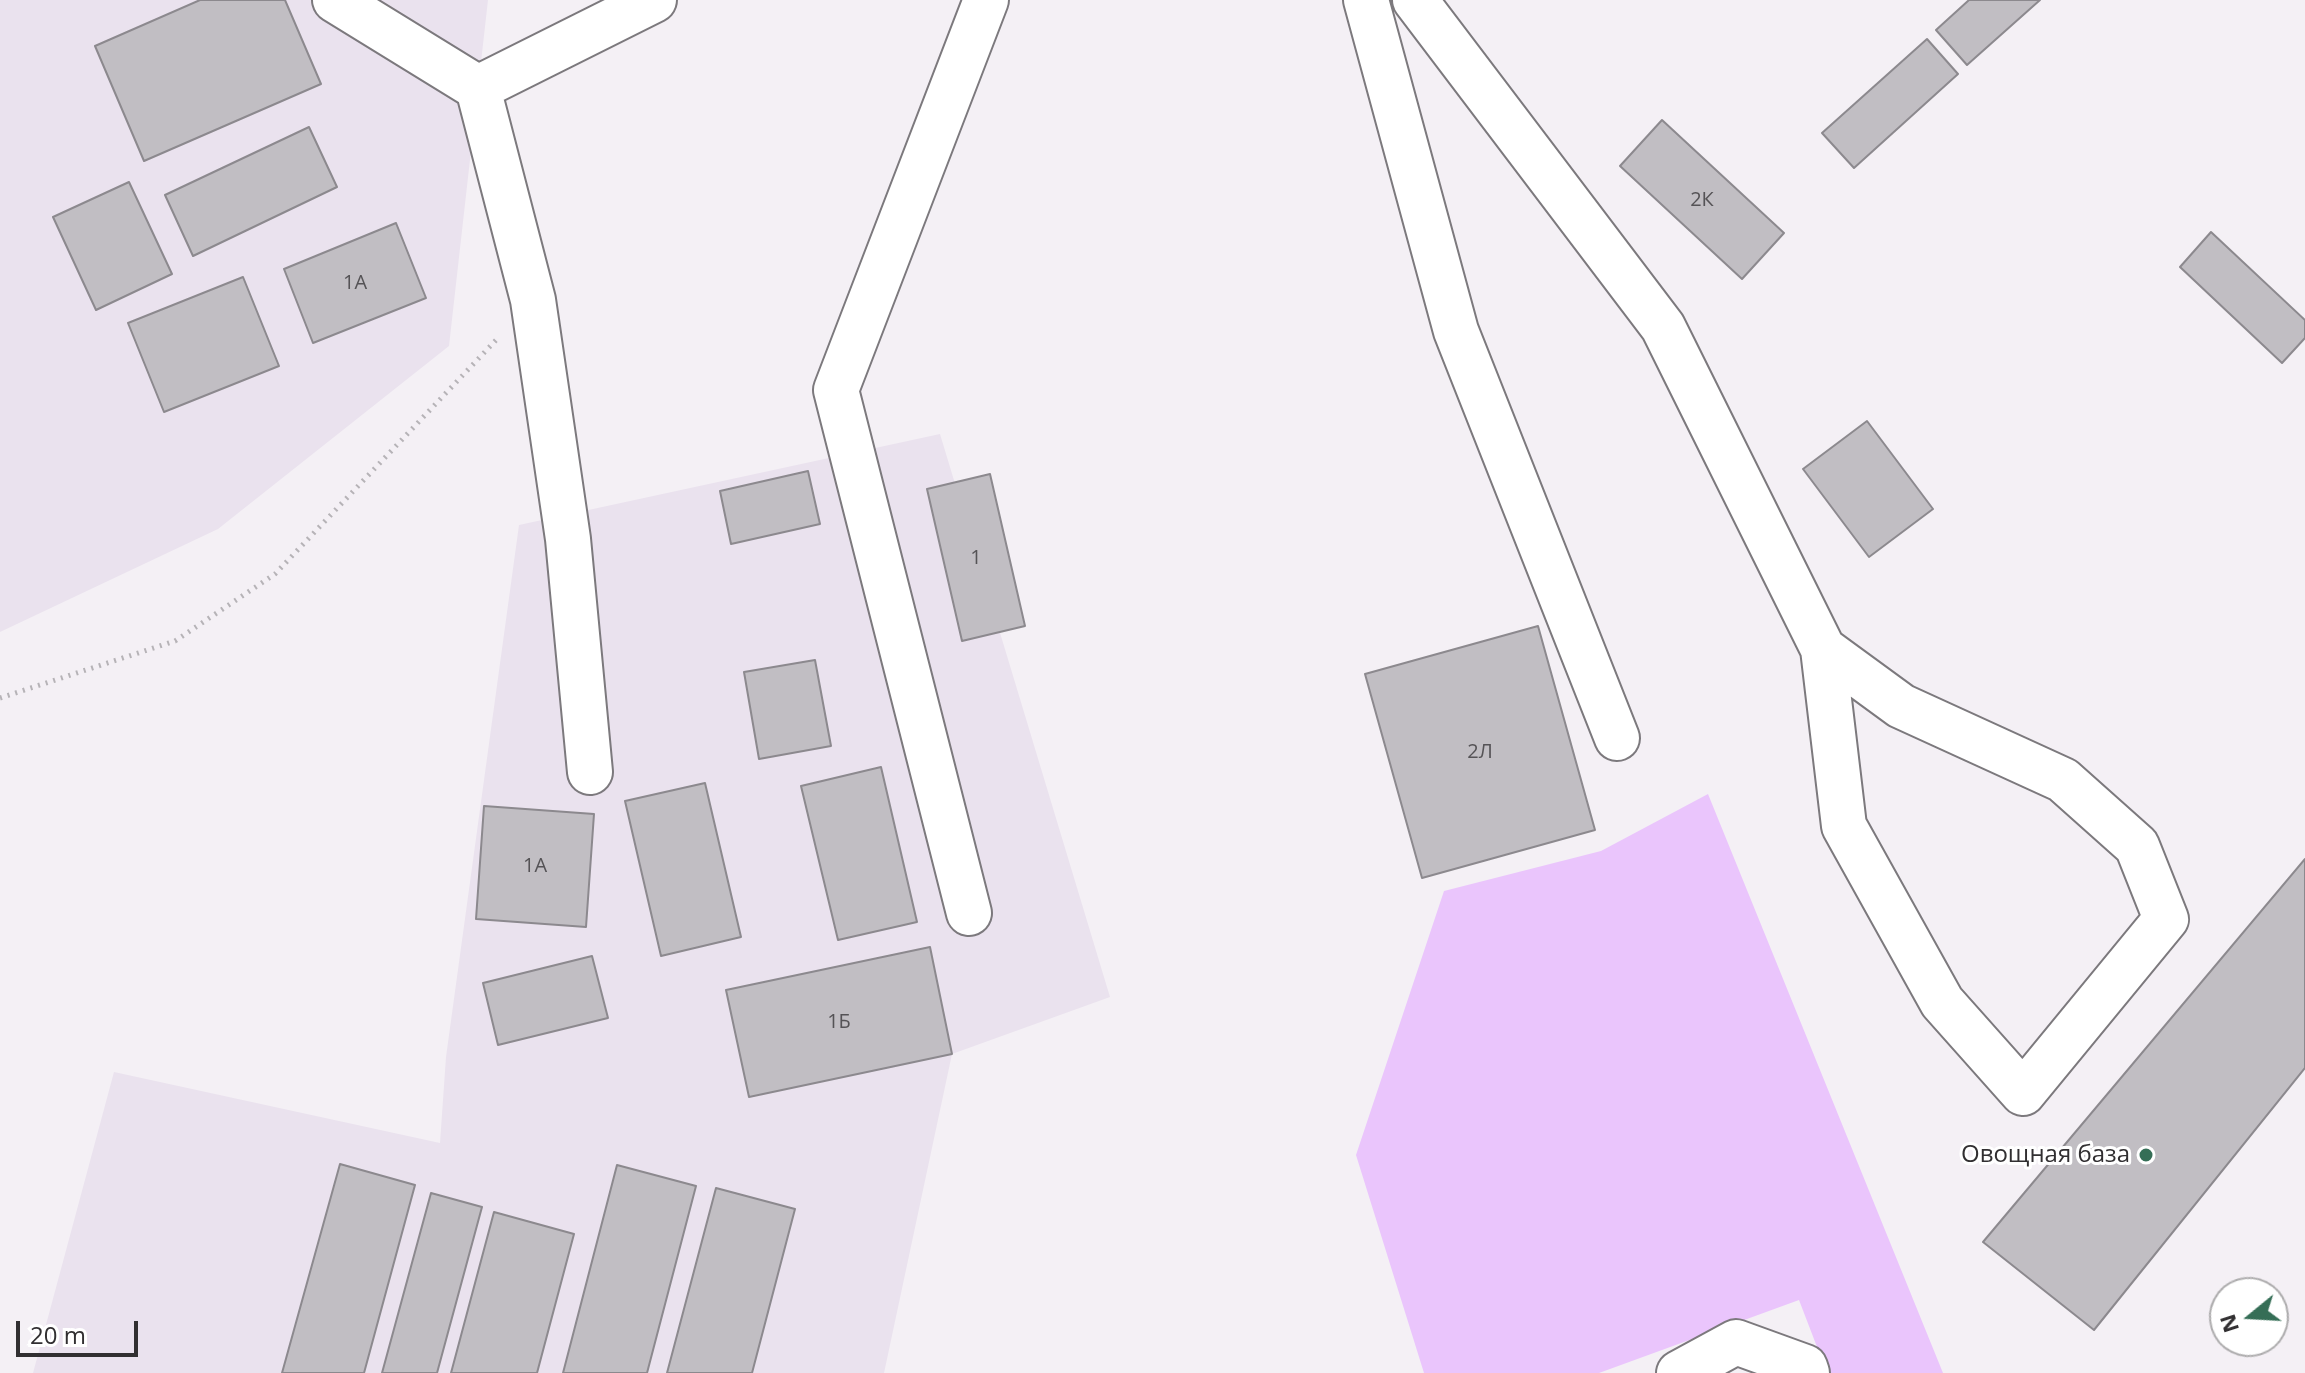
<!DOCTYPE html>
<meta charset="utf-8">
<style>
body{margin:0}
#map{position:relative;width:2305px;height:1373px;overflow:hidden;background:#f4f0f5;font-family:"Open Sans",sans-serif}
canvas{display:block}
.north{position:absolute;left:2209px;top:1277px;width:80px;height:80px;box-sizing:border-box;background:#fff;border:2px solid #adacad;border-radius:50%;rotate:252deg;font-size:22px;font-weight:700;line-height:32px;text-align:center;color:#312f31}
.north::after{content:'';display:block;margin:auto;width:28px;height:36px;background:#356e56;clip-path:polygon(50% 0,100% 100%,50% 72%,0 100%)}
.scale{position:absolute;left:16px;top:1321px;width:122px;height:36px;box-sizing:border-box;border:4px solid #312f31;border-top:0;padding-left:10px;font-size:24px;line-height:28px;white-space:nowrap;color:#312f31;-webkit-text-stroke:6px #fff;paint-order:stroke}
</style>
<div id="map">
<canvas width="2305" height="1373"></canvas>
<div class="north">N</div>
<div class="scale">20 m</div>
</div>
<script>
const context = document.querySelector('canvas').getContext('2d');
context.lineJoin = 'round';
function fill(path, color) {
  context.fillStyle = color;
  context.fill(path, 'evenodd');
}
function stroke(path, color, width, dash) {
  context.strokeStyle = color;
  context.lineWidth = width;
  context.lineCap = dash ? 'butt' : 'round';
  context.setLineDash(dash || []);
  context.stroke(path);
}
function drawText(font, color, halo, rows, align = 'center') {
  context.font = font + ' "Open Sans",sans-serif';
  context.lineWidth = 6;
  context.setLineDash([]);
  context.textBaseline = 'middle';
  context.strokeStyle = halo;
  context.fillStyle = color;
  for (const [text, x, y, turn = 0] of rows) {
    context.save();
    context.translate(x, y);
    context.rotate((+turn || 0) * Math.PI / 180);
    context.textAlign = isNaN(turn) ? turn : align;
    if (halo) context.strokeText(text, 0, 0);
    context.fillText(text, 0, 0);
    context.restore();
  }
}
fill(new Path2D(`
 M0,0H488L449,346L218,529L0,632Z
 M940,434L1110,997L952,1054L884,1373H33L114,1072L440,1143L446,1057L519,525Z`), '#eae2ee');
fill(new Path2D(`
 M1708,794L1943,1373H1827L1799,1300L1599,1373H1424L1356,1155L1444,891L1601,851Z`), '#eac5fc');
const building = new Path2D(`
 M200,0H285L321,84L144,161L95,46Z
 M1969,0H2040L1967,65L1936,30Z
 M1927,39L1958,74L1854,168L1822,133Z
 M1662,120L1784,233L1742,279L1620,166Z
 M309,127L337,187L193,256L165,195Z
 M129,182L172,274L96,310L53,217Z
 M396,223L426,298L313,343L284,269Z
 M2211,232L2305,320V338L2282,363L2180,267Z
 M243,277L279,366L164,412L128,323Z
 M1867,421L1933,509L1869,557L1803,469Z
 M808,471L820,524L731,544L720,491Z
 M990,474L1025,626L962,641L927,489Z
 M1538,626L1595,830L1422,878L1365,674Z
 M815,660L831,746L759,759L744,672Z
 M881,767L917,922L838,940L801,786Z
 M705,783L741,937L661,956L625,801Z
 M484,806L594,814L586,927L476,919Z
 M2305,859V1068L2094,1330L1983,1242Z
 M930,947L952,1054L749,1097L726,990Z
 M592,956L608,1018L498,1045L483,983Z
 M340,1164L415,1185L364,1373H282Z
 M617,1165L696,1186L647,1373H563Z
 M716,1188L795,1209L752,1373H667Z
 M431,1193L482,1207L437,1373H382Z
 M494,1212L574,1234L537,1373H451Z`);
fill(building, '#c1bec3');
stroke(building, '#8c898e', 2);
const minor = new Path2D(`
 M335,0L478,88L654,0
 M1366,0L1456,331L1617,738
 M1415,0L1663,327L1823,649L1844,826L1942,1002L2023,1093L2166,919L2137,846L2063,780L1901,706L1823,649
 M478,88L533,300L568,539L590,772
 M969,913L836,390L986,0
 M1679,1373L1736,1342L1805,1367L1807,1373`);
stroke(minor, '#7c797d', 48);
stroke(new Path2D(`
 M0,698L175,641L275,574L497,339`), '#b6b3b7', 5, [2, 6]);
stroke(minor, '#fff', 44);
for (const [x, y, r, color] of [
 [2146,1155,8,"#356e56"]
]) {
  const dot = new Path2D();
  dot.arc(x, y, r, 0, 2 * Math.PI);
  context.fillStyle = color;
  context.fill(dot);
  stroke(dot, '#fff', 3);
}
drawText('20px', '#555356', null, [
 ["2К",1702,200],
 ["1А",355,283],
 ["1",976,558],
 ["2Л",1480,752],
 ["1А",535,866],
 ["1Б",839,1022]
]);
drawText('24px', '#312f31', '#fff', [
 ["Овощная база",2130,1155]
], 'right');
</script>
